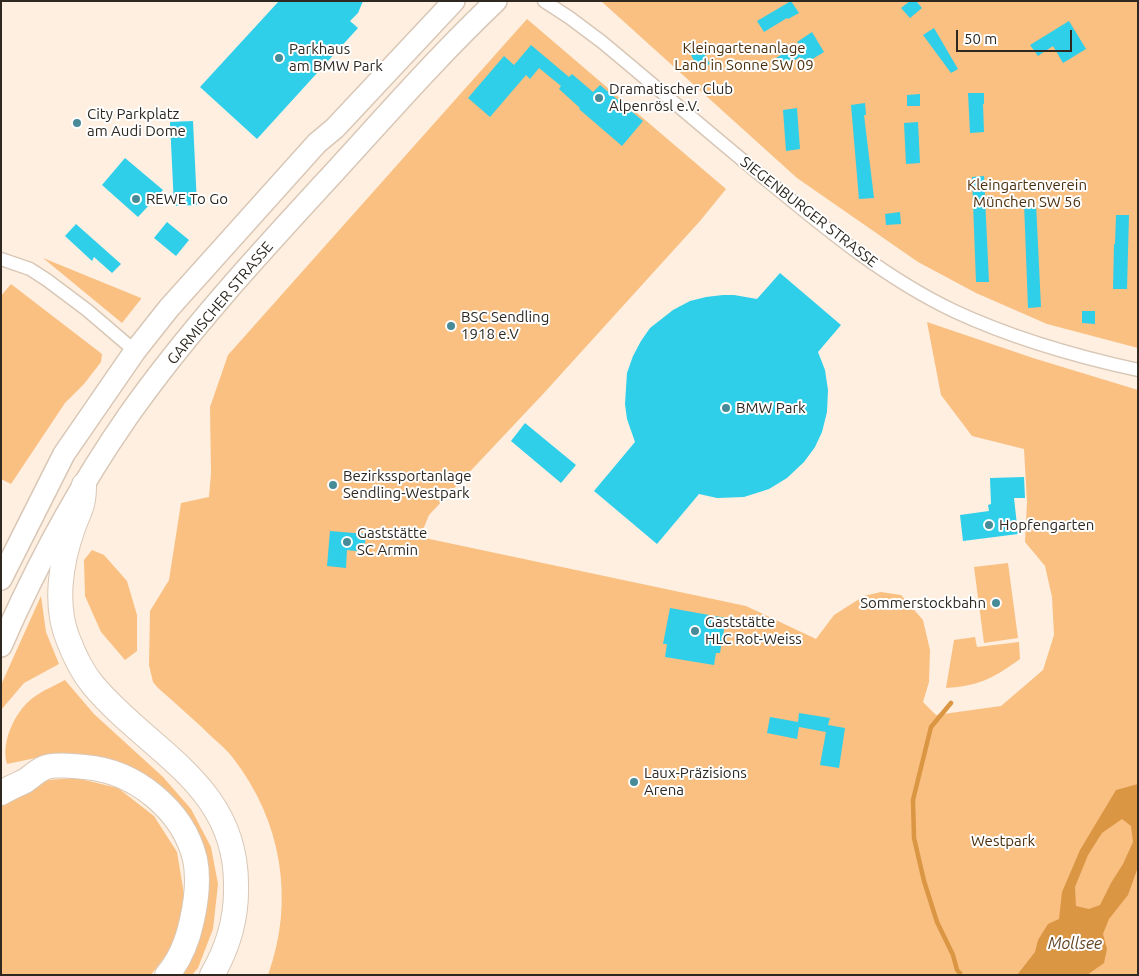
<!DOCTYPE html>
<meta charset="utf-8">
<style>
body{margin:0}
#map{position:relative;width:1139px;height:976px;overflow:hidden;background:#feefe1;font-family:Ubuntu,sans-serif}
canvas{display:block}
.frame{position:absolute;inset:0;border:2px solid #2e2821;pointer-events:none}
.scale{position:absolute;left:956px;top:30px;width:116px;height:22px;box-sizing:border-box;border:2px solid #2e2821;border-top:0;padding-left:6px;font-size:15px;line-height:18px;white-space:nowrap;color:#2e2821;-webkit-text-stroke:4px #fff;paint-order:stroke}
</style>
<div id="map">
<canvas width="1139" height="976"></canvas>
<div class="frame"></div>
<div class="scale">50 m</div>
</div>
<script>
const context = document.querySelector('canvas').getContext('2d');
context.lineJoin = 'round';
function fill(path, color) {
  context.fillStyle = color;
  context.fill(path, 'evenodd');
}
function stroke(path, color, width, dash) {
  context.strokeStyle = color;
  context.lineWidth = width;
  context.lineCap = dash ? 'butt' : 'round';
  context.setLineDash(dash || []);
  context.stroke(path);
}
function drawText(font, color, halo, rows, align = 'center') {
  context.font = font + ' Ubuntu,sans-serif';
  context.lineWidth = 4;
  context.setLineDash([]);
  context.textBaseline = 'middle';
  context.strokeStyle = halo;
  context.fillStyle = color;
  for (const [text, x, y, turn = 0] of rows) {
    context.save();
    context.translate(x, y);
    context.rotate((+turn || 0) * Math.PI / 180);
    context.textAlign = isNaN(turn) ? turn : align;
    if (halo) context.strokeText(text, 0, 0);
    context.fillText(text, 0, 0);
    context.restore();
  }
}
fill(new Path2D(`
 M601,1H1138V348L1047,324L976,293L918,262L797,178Z
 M527,19L726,189L700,221L544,393L429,515L420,537L746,606L816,639L834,615L864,596L881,592L901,595L923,620L930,650L929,682L923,702L936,715L1001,706L1043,670L1054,635L1052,597L1045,566L1025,542L1027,502L1024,449L972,436L941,395L927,322L1033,358L1138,390V975H268C295,901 282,821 233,758C228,751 221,745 214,739C196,721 177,705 158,688L153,682L149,665L150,611L169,580L181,503L209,497L211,473L210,407L228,355Z
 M43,258L141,298V299L122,323Z
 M11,284L102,354L101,362L84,384L65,403L11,484L1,479V296Z
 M92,550L104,555L127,581L137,615V651L125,660L101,632L85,596L84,560Z
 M1008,563L1018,638L984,643L974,567Z
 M41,596L46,632L59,664L24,683L1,710V685Z
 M975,637L977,647L1019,642L1020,659C994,678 979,686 946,688L954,640Z
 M65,680L94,714L163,777L191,809L211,847L218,884L213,929L198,968L192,975H179L205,874L125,767L90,755H50L7,764C0,741 17,707 37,695C46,689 56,685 65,680Z
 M76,778L118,788L154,816L177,852L185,900L172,947L151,975H1V803L34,781Z`), '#f9c082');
fill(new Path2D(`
 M1138,784V867L1128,895L1109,919L1103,934L1107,949L1104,963L1087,975H1017L1035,952L1038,940L1048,924L1059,919L1062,892L1080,850L1116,790ZM1122,819L1131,826L1133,842L1123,864L1111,883L1100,905L1089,909L1076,906L1075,887L1088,855L1102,833Z`), '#db9643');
stroke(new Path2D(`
 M951,703L931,727L913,800L914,838L924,881L937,922L953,955L957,970L960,973`), '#db9643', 4.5);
fill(new Path2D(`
 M279,1H363L358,13L350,21L358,28L257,139L200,87Z
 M791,1L799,13L788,19L787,18L764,32L757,21Z
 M910,1H916L922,8L910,18L901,8Z
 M1069,21L1086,49L1063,63L1053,46L1038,56L1030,45Z
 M934,28L958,69L951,73L923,35Z
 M812,32L824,52L804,64L800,57L782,68L776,58L799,44L797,42Z
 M531,45L569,77L572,74L593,92L600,85L643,121L622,146L579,109L580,108L559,89L561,86L539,68L530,79L526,75L490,117L468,98L504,56L514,65Z
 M701,47L710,64L699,70L690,53Z
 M968,93H984V104H983L984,132L970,133Z
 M920,94V106H907V95Z
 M865,103L866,115H864L874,198L859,199L851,105Z
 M797,108L800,149L786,151L783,110Z
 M193,121L197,205L174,206L170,122Z
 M918,122L920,163L906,164L904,123Z
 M125,158L163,190L138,217L102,185Z
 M984,176L989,282H976L972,177Z
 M1024,203H1036L1041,307L1028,308Z
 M900,212L901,224L886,225L885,214Z
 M1116,215H1129L1127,289H1113L1114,244H1115Z
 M167,222L189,240L176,256L154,238Z
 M76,224L121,264L112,273L94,257L92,261L65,236Z
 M780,273L841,325L818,352L825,370L828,390L827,412L822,432L815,447L804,462L787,478L769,489L744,497L717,498L699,494L657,544L594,491L635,442L627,419L625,404L627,373L633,356L641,341L650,328L673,310L690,301L706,297L723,295H734L757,299Z
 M1082,311H1095V324L1082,323Z
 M525,423L576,465L561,483L511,441Z
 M1024,477L1025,498H1014L1018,534L963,541L960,515L989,511L988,505L991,504L990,478Z
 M330,531L366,534L364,552L347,550L346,568L327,566Z
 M670,608L726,618L720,653H716L714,665L665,657L667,644H663Z
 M799,713L830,718L828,725L845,728L839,768L820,765L826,732L799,727L797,739L767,733L770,717L798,722Z`), '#2fcee9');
const minor = new Path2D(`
 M544,1L570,18L602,42C660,90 716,139 774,186C831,233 887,279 954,311C1014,339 1074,356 1138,370
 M1,259L30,269L47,280L87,310L135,351`);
const trunk = new Path2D(`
 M1,579L64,454L135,351L169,308L317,143L335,128L454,1
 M1,646C36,566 78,488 128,416C188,331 259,254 329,178C384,118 437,57 496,1`);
const motorway = new Path2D(`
 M84,485C84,506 80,509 73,528C61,562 54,604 68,639C74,655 82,672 93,685C149,752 236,784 236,884C237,916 228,948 212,975
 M1,793C9,788 17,785 25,781C31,777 37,771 44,768C51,764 76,766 85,767C135,771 183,810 195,859C199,878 196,902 192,920C188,939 180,960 167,975`);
stroke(minor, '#d8c7b6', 15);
stroke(trunk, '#d8c7b6', 24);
stroke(motorway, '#d8c7b6', 26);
stroke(minor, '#fff', 12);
stroke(trunk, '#fff', 21);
stroke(motorway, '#fff', 24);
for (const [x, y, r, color] of [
 [279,58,5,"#478b99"],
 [599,98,5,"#478b99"],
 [77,123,5,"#478b99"],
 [136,199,5,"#478b99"],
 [451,326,5,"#478b99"],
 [726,408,5,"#478b99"],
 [333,485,5,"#478b99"],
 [989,525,5,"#478b99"],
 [347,542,5,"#478b99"],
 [996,603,5,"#478b99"],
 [695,631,5,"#478b99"],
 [634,782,5,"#478b99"]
]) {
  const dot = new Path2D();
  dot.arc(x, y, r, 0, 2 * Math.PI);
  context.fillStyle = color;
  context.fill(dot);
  stroke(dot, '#fff', 2);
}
drawText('15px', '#4b2f0c', '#fff', [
 ["Kleingartenanlage",744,48],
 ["Land in Sonne SW 09",744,65],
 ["Kleingartenverein",1027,185],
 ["München SW 56",1027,202],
 ["Westpark",1003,841]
]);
drawText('15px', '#2e2821', '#fff', [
 ["Parkhaus",289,49],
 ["am BMW Park",289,66],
 ["Dramatischer Club",609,89],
 ["Alpenrösl e.V.",609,106],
 ["City Parkplatz",87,114],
 ["am Audi Dome",87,131],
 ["REWE To Go",146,199],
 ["BSC Sendling",461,317],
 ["1918 e.V",461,334],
 ["BMW Park",736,408],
 ["Bezirkssportanlage",343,476],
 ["Sendling-Westpark",343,493],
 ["Hopfengarten",999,525],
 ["Gaststätte",357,533],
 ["SC Armin",357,550],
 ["Sommerstockbahn",986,603,"right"],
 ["Gaststätte",705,622],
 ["HLC Rot-Weiss",705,639],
 ["Laux-Präzisions",644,773],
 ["Arena",644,790]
], 'left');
drawText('15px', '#2e2821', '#fff', [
 ["SIEGENBURGER STRASSE",809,212,38],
 ["GARMISCHER STRASSE",220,303,-50]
]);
drawText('italic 16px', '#614422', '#fff', [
 ["Mollsee",1075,944]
]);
</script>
